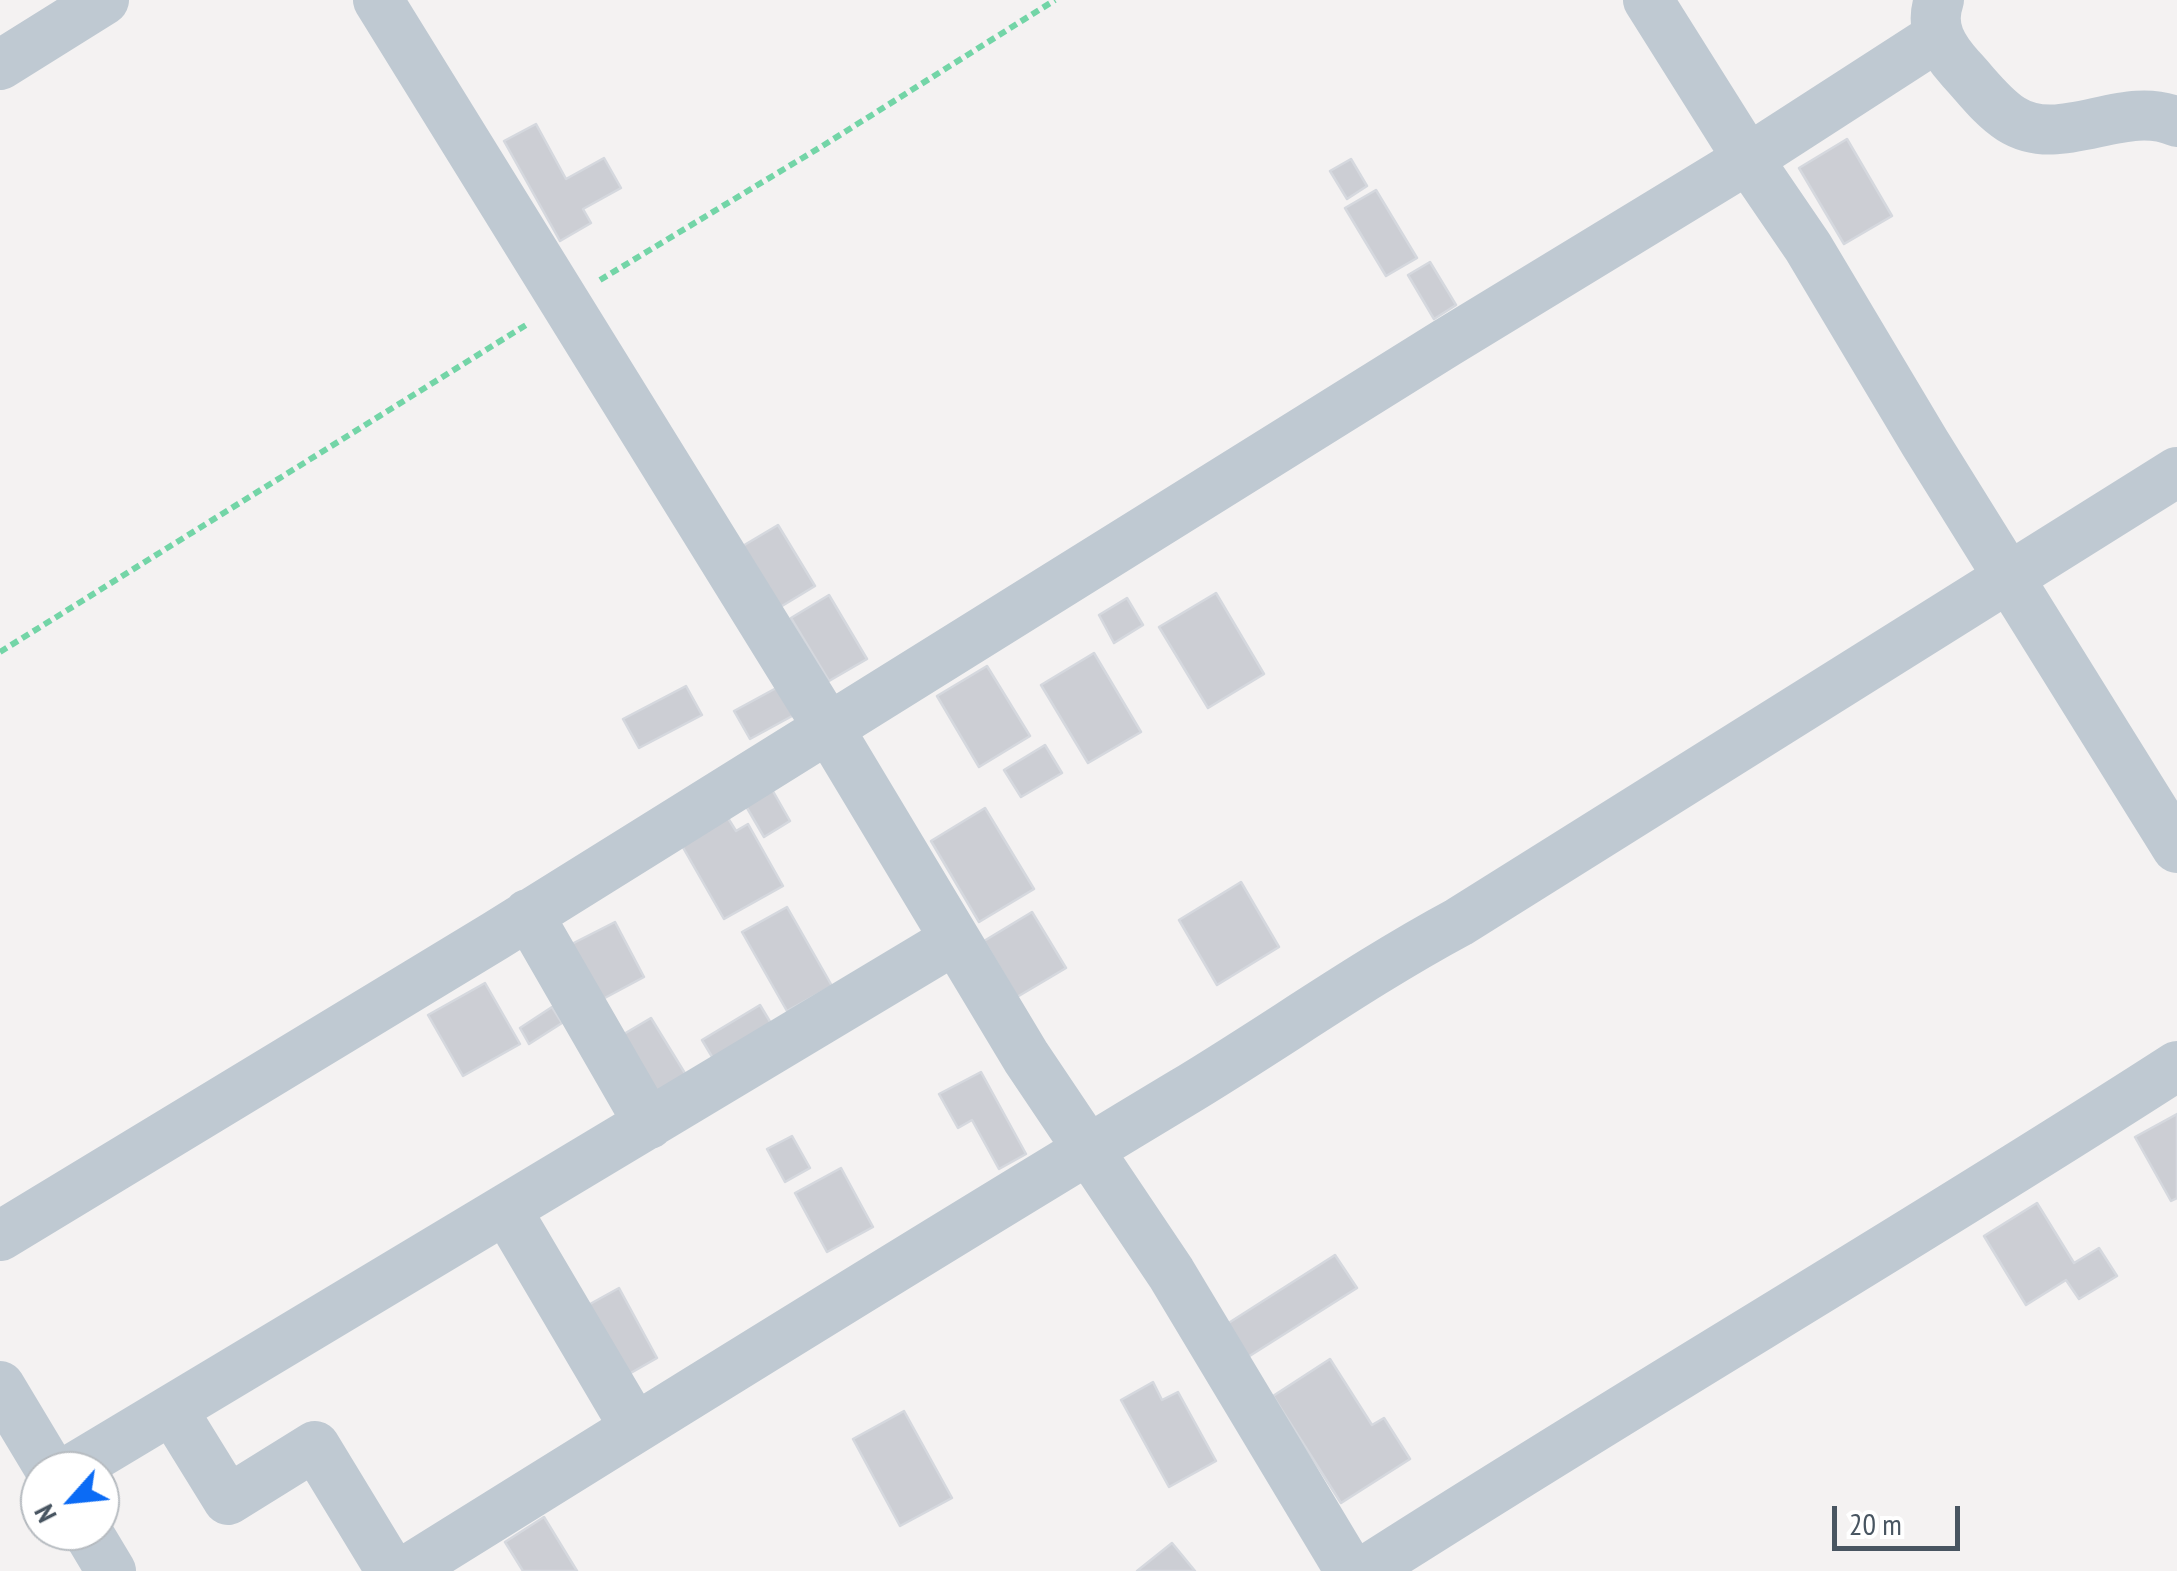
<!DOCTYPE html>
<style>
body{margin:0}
#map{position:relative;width:2177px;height:1571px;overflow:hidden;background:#f4f2f2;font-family:"PT Sans Narrow",sans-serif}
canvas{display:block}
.north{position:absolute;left:20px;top:1451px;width:100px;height:100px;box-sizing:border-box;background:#fff;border:2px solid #b6bbc0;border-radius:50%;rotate:243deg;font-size:28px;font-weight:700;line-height:40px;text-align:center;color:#485561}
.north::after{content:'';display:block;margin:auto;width:35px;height:45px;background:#0b6bf5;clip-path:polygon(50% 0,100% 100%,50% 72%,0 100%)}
.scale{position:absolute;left:1832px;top:1506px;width:128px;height:45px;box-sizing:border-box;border:5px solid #485561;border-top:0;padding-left:12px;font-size:30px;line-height:35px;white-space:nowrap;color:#485561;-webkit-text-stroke:8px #fff;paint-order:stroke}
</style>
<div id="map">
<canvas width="2177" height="1571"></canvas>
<div class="north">N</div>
<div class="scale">20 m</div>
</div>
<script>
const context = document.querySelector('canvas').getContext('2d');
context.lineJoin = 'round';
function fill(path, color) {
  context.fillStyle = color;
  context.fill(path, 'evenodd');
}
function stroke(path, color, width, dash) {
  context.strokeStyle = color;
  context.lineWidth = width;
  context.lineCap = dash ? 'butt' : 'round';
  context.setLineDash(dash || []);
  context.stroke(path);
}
const building = new Path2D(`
 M536,124L566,179L604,158L621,188L583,209L591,223L560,241L504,141Z
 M1847,139L1892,216L1844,244L1799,168Z
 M1351,159L1367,186L1347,199L1330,171Z
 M1376,190L1417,258L1386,276L1345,208Z
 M1430,262L1456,305L1434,319L1408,275Z
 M778,525L815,586L777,609L741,547Z
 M1216,593L1264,674L1208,708L1159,627Z
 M829,595L867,659L829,681L791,618Z
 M1127,598L1143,625L1114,643L1099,615Z
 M1094,653L1141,732L1088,763L1041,685Z
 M987,666L1030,736L979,767L937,696Z
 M686,686L702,715L639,748L623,719Z
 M780,686L794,715L750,739L734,711Z
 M1045,745L1062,773L1021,797L1004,770Z
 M770,786L790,821L764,837L743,801Z
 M985,808L1034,889L979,922L931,841Z
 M723,810L736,831L748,824L783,886L724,919L677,837Z
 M1241,882L1279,947L1217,985L1179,920Z
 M787,907L832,986L787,1011L742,932Z
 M1032,912L1066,968L1017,997L984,941Z
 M615,922L644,977L586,1008L556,952Z
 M485,983L520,1044L463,1076L428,1015Z
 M760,1005L778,1035L720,1070L702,1040Z
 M552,1007L562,1023L529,1044L520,1028Z
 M651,1018L694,1088L649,1115L607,1044Z
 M981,1072L1026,1154L999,1169L972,1120L958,1128L939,1094Z
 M2177,1114V1198L2171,1201L2135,1137Z
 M792,1136L810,1168L785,1182L767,1149Z
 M841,1168L873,1227L827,1252L795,1193Z
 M2037,1203L2074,1263L2099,1248L2117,1276L2079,1299L2066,1280L2026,1305L1984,1236Z
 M1335,1255L1357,1288L1248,1357L1227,1324Z
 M619,1288L657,1358L629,1374L572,1314Z
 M1330,1359L1372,1425L1384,1418L1410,1459L1341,1503L1273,1396Z
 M1153,1382L1162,1400L1178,1392L1216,1461L1169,1487L1121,1400Z
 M904,1411L952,1498L900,1526L853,1439Z
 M544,1517L577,1571H523L505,1542Z
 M1172,1543L1195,1571H1137Z`);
fill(building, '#ccced4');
stroke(building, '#d5d8de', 2.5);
stroke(new Path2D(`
 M600,280L824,145L1055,0
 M0,652L526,325`), '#73d5a7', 6, [8, 5]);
stroke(new Path2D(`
 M378,0L829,729L1026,1057L1171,1273L1350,1571
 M1648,0L1748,159L1808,247L1925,443L2177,848
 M1939,0C1929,28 1943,49 1961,69C1977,86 1991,106 2011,119C2061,151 2123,98 2177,122
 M0,65L104,0
 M528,914L649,1124
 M507,1211L635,1428
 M0,1236L495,936L1446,343L1748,159L1937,37
 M0,1386L51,1471
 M173,1411L228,1500L315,1446L391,1571
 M69,1471L954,940
 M87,1531L111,1571
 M406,1571C664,1410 921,1250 1182,1093C1275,1037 1364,973 1459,922L2177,472
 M1365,1571C1633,1399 1909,1239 2177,1066`), '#bfc9d2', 50);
</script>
